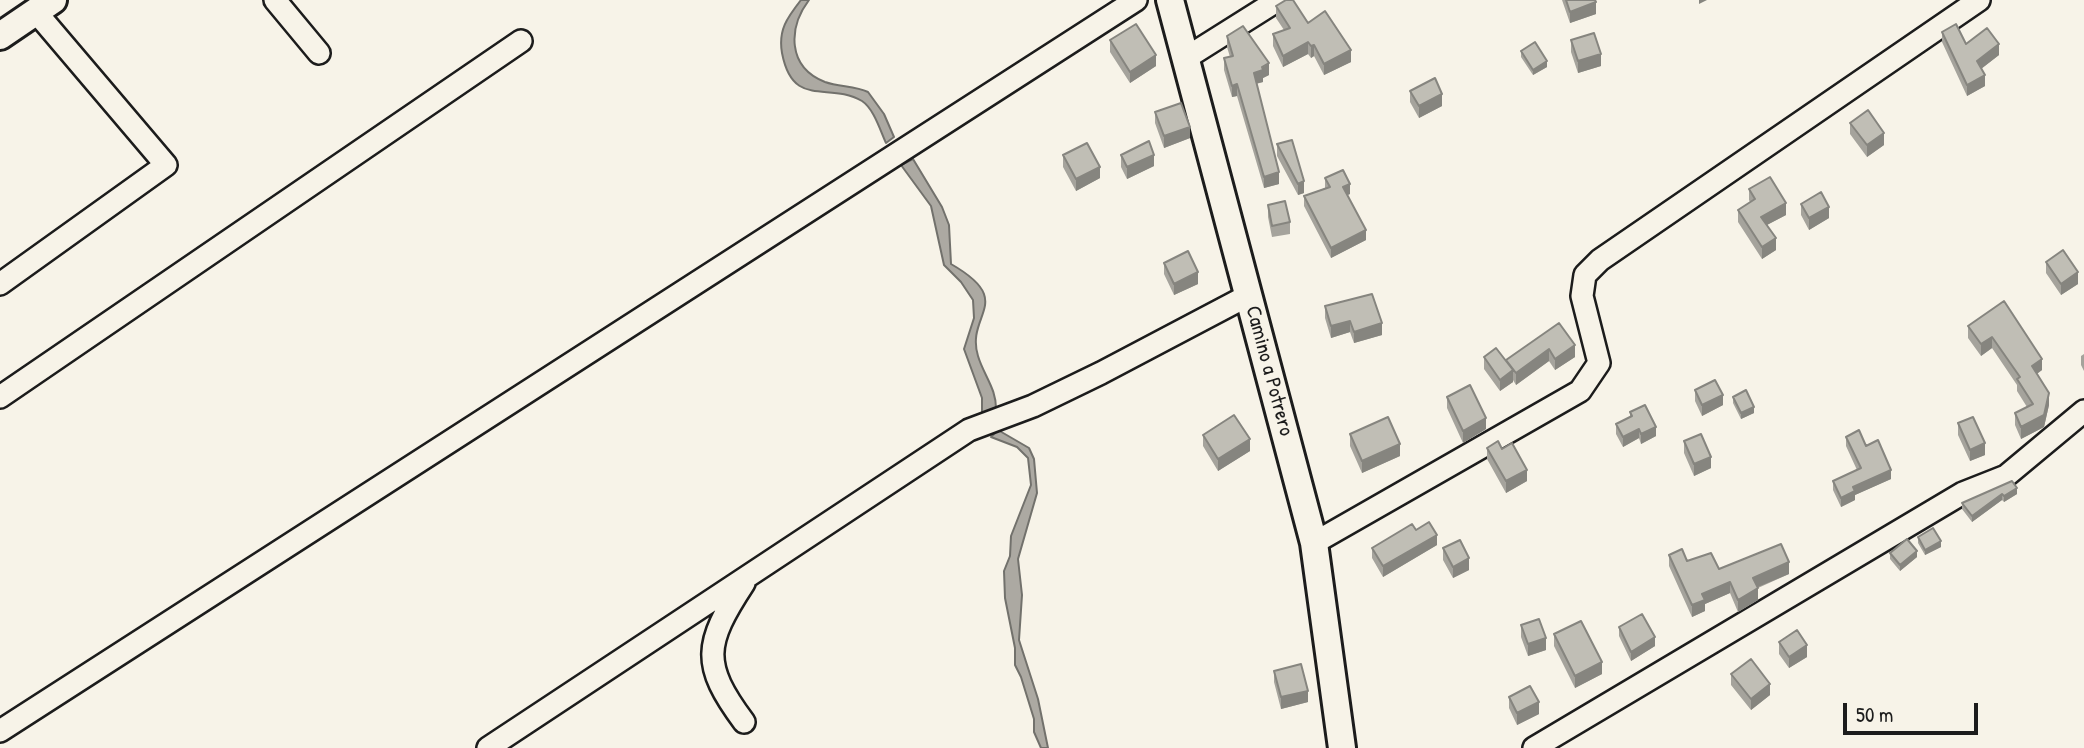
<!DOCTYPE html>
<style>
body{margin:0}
#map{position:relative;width:2084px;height:748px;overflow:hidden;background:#f7f3e8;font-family:"Patrick Hand",sans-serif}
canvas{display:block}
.scale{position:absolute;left:1843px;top:703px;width:135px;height:32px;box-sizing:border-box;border:4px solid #1c1c1c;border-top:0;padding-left:9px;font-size:21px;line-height:24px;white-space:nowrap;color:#1c1c1c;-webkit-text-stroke:5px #f7f3e8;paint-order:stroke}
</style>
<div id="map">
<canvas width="2084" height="748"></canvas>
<div class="scale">50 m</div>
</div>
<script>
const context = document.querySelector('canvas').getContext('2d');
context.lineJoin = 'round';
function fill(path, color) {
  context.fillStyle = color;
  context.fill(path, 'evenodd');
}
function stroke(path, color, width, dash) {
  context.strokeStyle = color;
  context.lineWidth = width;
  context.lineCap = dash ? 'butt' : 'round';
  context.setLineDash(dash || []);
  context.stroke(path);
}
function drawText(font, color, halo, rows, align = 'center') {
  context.font = font + ' "Patrick Hand",sans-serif';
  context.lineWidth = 5;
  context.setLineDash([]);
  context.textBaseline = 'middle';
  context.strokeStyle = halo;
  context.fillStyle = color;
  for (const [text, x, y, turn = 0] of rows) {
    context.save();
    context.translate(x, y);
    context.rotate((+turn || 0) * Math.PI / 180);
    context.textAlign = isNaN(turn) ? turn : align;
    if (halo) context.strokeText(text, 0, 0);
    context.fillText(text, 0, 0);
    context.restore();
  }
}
const water = new Path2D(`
 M801,0H809C788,28 787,67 825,82C839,87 855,86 868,92L884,114L894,137L886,143C880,130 874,109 862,101C829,81 793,110 782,53C778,30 787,18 801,0Z
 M913,159L942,207L949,225L951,264C1017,302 965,314 978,356C984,376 997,389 996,411L982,416V398L964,349L974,318L973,300L961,282L944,265L931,206L901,165Z
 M998,430L1029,448L1034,459L1037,493L1018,559L1022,595L1019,640L1038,699L1048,748H1041L1034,732V719L1021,677L1015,665V648L1005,598L1004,571L1010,556L1011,536L1031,485L1028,458L1017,447L991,437Z`);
fill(water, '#aca9a2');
stroke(water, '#72716c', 2);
const minor = new Path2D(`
 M275,0L319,53
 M1186,58L1278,0
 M0,284L166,165L36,12
 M0,397L521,41
 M1314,543L1580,391L1599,363L1582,296L1585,275L1600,260L1979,0
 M744,583C704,644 701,664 744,722
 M0,731L1136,0
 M488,748L969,430L1033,406L1101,373L1249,295
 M1534,748L1963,493L2006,476L2084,411`);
const tertiary = new Path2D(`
 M1170,0L1314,543L1342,748
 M0,36L53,0`);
stroke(minor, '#1c1c1c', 26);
stroke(tertiary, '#1c1c1c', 32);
stroke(minor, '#f7f3e8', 21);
stroke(tertiary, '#f7f3e8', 26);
fill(new Path2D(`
 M1562,0H1595L1596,14L1570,23Z
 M1276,6L1308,23L1351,62L1324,75L1314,56L1311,58L1308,54L1283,67L1273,46V34L1284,30L1276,18Z
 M1942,32L1966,44L1999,55L1981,69L1985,86L1967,96L1942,42Z
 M1227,36L1269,75L1263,78V82L1256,84L1279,184L1264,188L1237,96L1232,97L1224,70V58L1230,57L1227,47Z
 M1110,40L1156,66L1130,83L1110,52Z
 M1571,40L1601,66L1578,73L1571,52Z
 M1521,51L1547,67L1533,75L1521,57Z
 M1410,91L1442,106L1419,118L1410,102Z
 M1155,112L1190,138L1164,148L1155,123Z
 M1850,123L1884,145L1867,157L1850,134Z
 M1277,144L1304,193L1298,195L1277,156Z
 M1063,155L1100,178L1076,191L1063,167Z
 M1121,155L1154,166L1127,179L1121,167Z
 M1325,178L1350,194L1347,195L1366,240L1331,258L1304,206V196L1325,188Z
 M1749,189L1786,215L1767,225L1776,250L1762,259L1738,222V210L1750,202L1749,200Z
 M1801,204L1829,218L1809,230L1801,215Z
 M1268,205L1290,222V234L1272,237L1268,217Z
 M2046,262L2078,284L2061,295L2046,273Z
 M1164,263L1198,284L1174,295L1164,274Z
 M2004,301L2042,370L2037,374L2049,405L2044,427L2021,439L2015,425V413L2027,407L2017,391V385L1992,348L1981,356L1968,338V326Z
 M1325,306L1382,335L1354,343L1350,332L1331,338L1325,318Z
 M1559,323L1575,357L1555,370L1549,361L1516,385L1513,380V382L1500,391L1484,369V357L1506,362V360Z
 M2084,354V371L2081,365V356Z
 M1695,390L1723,405L1702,416L1695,401Z
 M1447,397L1486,429L1463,443L1447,408Z
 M1733,397L1754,413L1741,419L1733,403Z
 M1630,412L1656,436L1641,444L1639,438L1623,447L1616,434V424L1630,417Z
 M1958,423L1985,455L1970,461L1958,435Z
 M1350,434L1400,456L1362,473L1350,446Z
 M1203,435L1250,451L1218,471L1203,446Z
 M1846,437L1866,446L1891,479L1855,495V500L1841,507L1833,490V481L1857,470L1846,446Z
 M1684,441L1711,468L1694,476L1684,453Z
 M1487,448L1502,449L1527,481L1506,493L1487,459Z
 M2012,481L2017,494L2004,502L2002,500L1972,522L1962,509V503Z
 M1416,530L1437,545L1383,577L1372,558V548Z
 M1918,537L1941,547L1925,555L1918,543Z
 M1443,548L1469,570L1453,578L1443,560Z
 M1890,553L1917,557L1900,571L1890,559Z
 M1669,555L1687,561L1719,569L1789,574L1758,588V600L1738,612L1730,593L1705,604V611L1692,617L1669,566Z
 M1521,625L1546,650L1528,656L1521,637Z
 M1619,627L1655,646L1631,661L1619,636Z
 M1554,634L1602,674L1575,688L1554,646Z
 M1779,642L1807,657L1789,668L1779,654Z
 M1274,671L1308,702L1281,709L1274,682Z
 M1731,674L1770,695L1751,710L1731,685Z
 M1509,697L1539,714L1517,725L1509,708Z`), '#a5a39c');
fill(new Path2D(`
 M1699,0H1707L1699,4Z
 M1596,2V14L1570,23V12Z
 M1308,42V54L1283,67V56Z
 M1999,44V55L1977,72V61Z
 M1314,45V56L1311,58V46Z
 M1351,50V62L1324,75V64Z
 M1601,54V66L1578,73V61Z
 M1156,55V66L1130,83V72Z
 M1547,61V67L1533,75V70Z
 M1269,63V75L1263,78V82L1254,84V73Z
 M1985,75V86L1967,96V85Z
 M1237,84V96L1232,97V86Z
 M1442,94V106L1419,118V106Z
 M1190,127V138L1164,148V136Z
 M1884,133V145L1867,157V145Z
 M1154,155V166L1127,179V167Z
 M1100,167V178L1076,191V179Z
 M1279,172V184L1264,188V177Z
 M1304,181V193L1298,195V184Z
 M1350,184V194L1343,197V187Z
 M1786,203V215L1761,228V217Z
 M1829,207V218L1809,230V218Z
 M1366,230V240L1331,258V248Z
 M1776,238V250L1762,259V247Z
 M1198,272V284L1174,295V284Z
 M2078,272V284L2061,295V284Z
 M1350,321V332L1331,338V326Z
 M1382,323V335L1354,343V332Z
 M1992,337V348L1981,356V344Z
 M1575,345V357L1555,370V359Z
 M1549,349V361L1516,385V373Z
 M2042,359V370L2032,377V366Z
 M1513,370V382L1500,391V380Z
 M2049,393V405L2044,427L2021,439V427Z
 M1723,395V405L1702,416V405Z
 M1754,407V413L1741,419V413Z
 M1486,418V429L1463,443V431Z
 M1656,427V436L1641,444V434Z
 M1639,429V438L1623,447V437Z
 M1250,439V451L1218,471V459Z
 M1985,443V455L1970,461V450Z
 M1400,444V456L1362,473V461Z
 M1711,457V468L1694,476V464Z
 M1527,470V481L1506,493V481Z
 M1891,470V479L1855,495V500L1841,507V498L1853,487Z
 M2017,488V494L2004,502V496Z
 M2002,494V500L1972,522V516Z
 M1437,535V545L1383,577V566Z
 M1941,541V547L1925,555V550Z
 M1917,551V557L1900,571V565Z
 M1469,558V570L1453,578V567Z
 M1789,562V574L1753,589V578Z
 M1730,582V593L1705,604V611L1692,617V605L1702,594Z
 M1758,588V600L1738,612V600Z
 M1655,637V646L1631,661V652Z
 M1546,638V650L1528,656V644Z
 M1807,645V657L1789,668V657Z
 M1602,662V674L1575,688V676Z
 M1770,684V695L1751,710V699Z
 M1308,691V702L1281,709V697Z
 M1539,702V714L1517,725V713Z`), '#86857f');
const building = new Path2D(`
 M1286,0H1293L1308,23L1325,11L1351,50L1324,64L1314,45L1311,46L1308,42L1283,56L1273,34L1290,28L1276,6Z
 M1566,0H1595L1596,2L1570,12Z
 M1136,24L1156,55L1130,72L1110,40Z
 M1956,24L1966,44L1987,28L1999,44L1977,61L1985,75L1967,85L1942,32Z
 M1243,26L1269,63L1262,67L1263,70L1254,73L1279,172L1264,177L1237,84L1232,86L1224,58L1233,56L1227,36Z
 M1594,33L1601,54L1578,61L1571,40Z
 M1535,42L1547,61L1533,70L1521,51Z
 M1435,78L1442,94L1419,106L1410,91Z
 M1181,103L1190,127L1164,136L1155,112Z
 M1868,110L1884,133L1867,145L1850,123Z
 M1292,140L1304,181L1298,184L1277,144Z
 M1149,141L1154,155L1127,167L1121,155Z
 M1087,143L1100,167L1076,179L1063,155Z
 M1343,170L1350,184L1343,187L1366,230L1331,248L1304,196L1330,187L1325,178Z
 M1770,177L1786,203L1761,217L1776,238L1762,247L1738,210L1755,199L1749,189Z
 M1821,192L1829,207L1809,218L1801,204Z
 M1285,201L1290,222L1272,226L1268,205Z
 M2063,250L2078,272L2061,284L2046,262Z
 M1188,251L1198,272L1174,284L1164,263Z
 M1372,294L1382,323L1354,332L1350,321L1331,326L1325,306Z
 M2004,301L2042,359L2032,366L2049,393L2044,415L2021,427L2015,413L2033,404L2017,379L2020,377L1992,337L1981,344L1968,326Z
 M1559,323L1575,345L1555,359L1549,349L1516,373L1506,360Z
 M1496,348L1513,370L1500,380L1484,357Z
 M1715,380L1723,395L1702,405L1695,390Z
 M1470,385L1486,418L1463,431L1447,397Z
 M1746,390L1754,407L1741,413L1733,397Z
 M1645,405L1656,427L1641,434L1639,429L1623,437L1616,424L1632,416L1630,412Z
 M1234,415L1250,439L1218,459L1203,435Z
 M1388,417L1400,444L1362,461L1350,434Z
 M1973,417L1985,443L1970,450L1958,423Z
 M1859,430L1866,446L1878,440L1891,470L1853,487L1855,491L1841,498L1833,481L1861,468L1846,437Z
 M1701,434L1711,457L1694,464L1684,441Z
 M1498,441L1502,449L1512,443L1527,470L1506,481L1487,448Z
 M2012,481L2017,488L2004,496L2002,494L1972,516L1962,503Z
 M1429,522L1437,535L1383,566L1372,548L1412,524L1416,530Z
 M1933,528L1941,541L1925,550L1918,537Z
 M1907,539L1917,551L1900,565L1890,553Z
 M1460,540L1469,558L1453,567L1443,548Z
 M1781,544L1789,562L1753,578L1758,588L1738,600L1730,582L1702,594L1705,600L1692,605L1669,555L1682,549L1687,561L1711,553L1719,569Z
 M1642,614L1655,637L1631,652L1619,627Z
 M1539,619L1546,638L1528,644L1521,625Z
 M1581,621L1602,662L1575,676L1554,634Z
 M1797,630L1807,645L1789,657L1779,642Z
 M1751,659L1770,684L1751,699L1731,674Z
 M1301,664L1308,691L1281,697L1274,671Z
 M1530,686L1539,702L1517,713L1509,697Z`);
fill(building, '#c0beb5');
stroke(building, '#86857f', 2);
drawText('21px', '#1c1c1c', '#f7f3e8', [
 ["Camino a Potrero",1269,371,75]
]);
</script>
